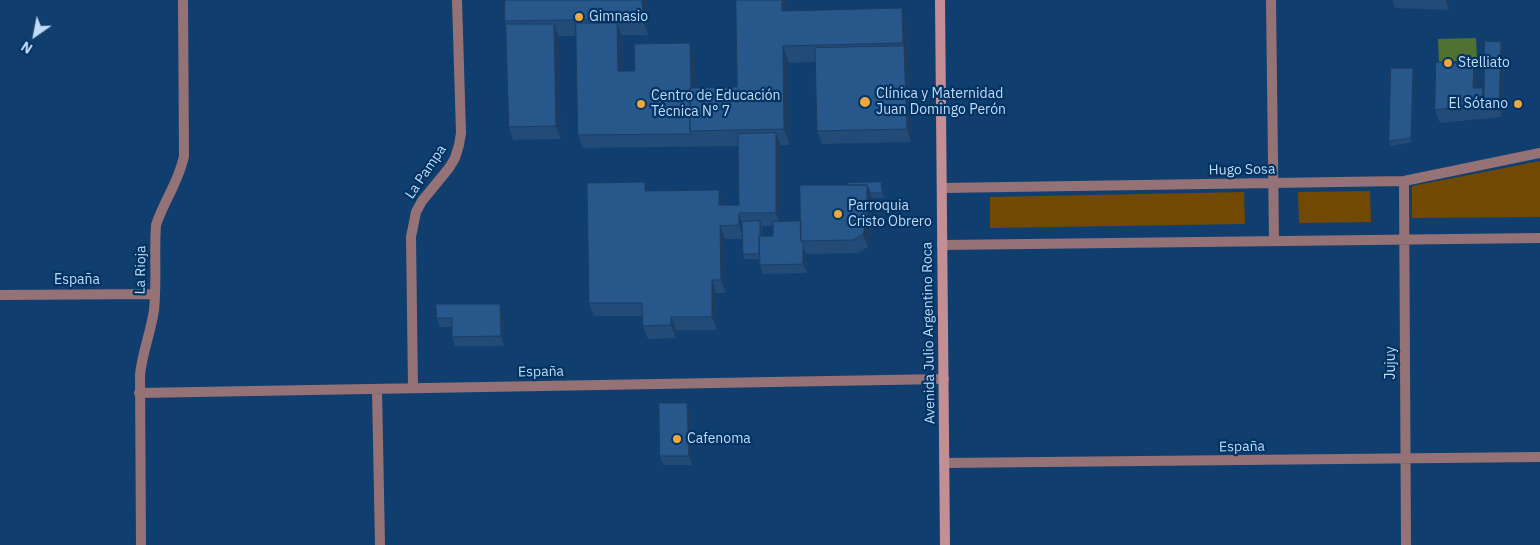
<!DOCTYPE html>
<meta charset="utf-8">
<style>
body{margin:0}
#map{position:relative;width:1540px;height:545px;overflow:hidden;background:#103f6f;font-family:"IBM Plex Sans",sans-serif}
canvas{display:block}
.north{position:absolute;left:10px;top:10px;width:50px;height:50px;-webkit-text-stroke:4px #023463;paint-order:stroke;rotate:213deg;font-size:14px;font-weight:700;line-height:20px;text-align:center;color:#c3dbf8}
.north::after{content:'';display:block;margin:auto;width:18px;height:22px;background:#c3dbf8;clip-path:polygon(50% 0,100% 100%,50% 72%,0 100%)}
</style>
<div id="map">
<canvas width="1540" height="545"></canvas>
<div class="north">N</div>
</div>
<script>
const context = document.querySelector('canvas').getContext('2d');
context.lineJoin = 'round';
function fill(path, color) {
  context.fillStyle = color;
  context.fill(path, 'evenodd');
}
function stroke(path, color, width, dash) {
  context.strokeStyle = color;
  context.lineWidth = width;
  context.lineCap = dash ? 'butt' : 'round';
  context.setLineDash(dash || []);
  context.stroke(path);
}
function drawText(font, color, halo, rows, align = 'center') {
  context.font = font + ' "IBM Plex Sans",sans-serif';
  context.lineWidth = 4.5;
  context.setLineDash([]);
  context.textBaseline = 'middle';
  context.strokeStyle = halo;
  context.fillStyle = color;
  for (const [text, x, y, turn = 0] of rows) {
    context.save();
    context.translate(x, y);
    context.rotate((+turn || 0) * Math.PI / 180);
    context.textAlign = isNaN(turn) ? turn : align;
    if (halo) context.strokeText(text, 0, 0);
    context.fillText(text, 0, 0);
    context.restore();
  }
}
fill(new Path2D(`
 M1540,161V217L1412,218V186Z
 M1370,191L1371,222L1299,223L1298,192Z
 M1244,192L1245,224L990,228V197Z`), '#724903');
fill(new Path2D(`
 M1476,38L1477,60L1439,62L1438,39Z`), '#4f7132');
stroke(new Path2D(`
 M1271,0L1274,241
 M1404,181L1406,545
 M942,188L1404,181L1540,153
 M942,245L1540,238
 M0,295L155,294
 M413,388L411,237L416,212L422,201L449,168L455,158L459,145L461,133L457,0
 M377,389L380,545
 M139,393L944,379
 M944,463L1540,457
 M141,545L140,375C142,353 151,332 154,310C157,282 154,253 156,225C164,201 179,181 184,156L183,0`), '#957276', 10);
stroke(new Path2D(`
 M940,0L945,545`), '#c48f94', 10);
fill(new Path2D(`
 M505,0H648V35H622L623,71H635L695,56V88L737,87L787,11L908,24L911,142L822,144L817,131L815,62L789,63L790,145H781V222L801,221L848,185L881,182L883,187L884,198H872V236L868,247L858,253L806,254L807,273L763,274L760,265L759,259H744L743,254L742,239H725L726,293H716L717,330H676V338L648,339L643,326V316H594L589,303L645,182L648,191L724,203V205H739L738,146L583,148L578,135L576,36H558L561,139L513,140L509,127L506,24L505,21ZM762,226H773V236H762Z
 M1392,0H1450L1449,10L1395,8Z
 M1501,42L1504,51L1502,117L1440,123L1435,110L1479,77L1478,88H1483L1484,92Z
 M1415,73L1412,142L1391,146L1389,141Z
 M500,304L503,313L504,346H455L452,337V327H440L437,318Z
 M691,412L692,465H664L660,456Z`), '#224b78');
fill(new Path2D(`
 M642,0H648V35L643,19Z
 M782,0H787L788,28L782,11Z
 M1446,0H1450L1449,10L1446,1Z
 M902,8L908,24L911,142L907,129L904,46L903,43Z
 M617,23L622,36L623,84L618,71Z
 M554,24L559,37L561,139L556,126Z
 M1501,42L1504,51L1502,117L1499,108Z
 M690,43L695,56L696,130H691Z
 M783,46L789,63L790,145L784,129Z
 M1474,64L1479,77L1478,101L1473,88Z
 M1413,68L1415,73L1412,142L1411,138Z
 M1483,88L1487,101L1484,109L1482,105Z
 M776,133L781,146V226L776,213Z
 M645,182L650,195L645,191Z
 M881,182L883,187L884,198L882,193Z
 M867,185L872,198V236L868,247L863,234Z
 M719,190L724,203V218L719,205Z
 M739,213L743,227L744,238L739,225Z
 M760,221L761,226L762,259L760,254Z
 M720,226L725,239L726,293L721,280Z
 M803,244L806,254L807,273L803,264Z
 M712,280L716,293L717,330L712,317Z
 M500,304L503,313L504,346L501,336Z
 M671,317L676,330V338L671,325Z
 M687,403L691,412L692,465L689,456Z`), '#1c3d61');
const building = new Path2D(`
 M505,0H642L643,19L505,21Z
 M736,0H782V11L902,8L903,43L783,46L784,129L690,131V88L737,87Z
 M576,23H617L618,71H635L634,44L690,43L691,88H690V131L691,134L578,135Z
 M506,24H554L556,126L509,127Z
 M1485,41L1501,42L1499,108L1484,109Z
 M904,46L907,129L817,131L815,48Z
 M1436,62L1474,64L1473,88H1483L1482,105L1435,110Z
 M1391,68H1413L1411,138L1389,141Z
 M776,133V213H739V225L720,226L721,280H712V317H671V325L643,326L642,303H589L587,183L645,182V191L719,190V205H739L738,134Z
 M881,182L882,193H870L867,185H848V183Z
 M800,185H867V223L863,234L853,240L801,241Z
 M760,221V236H759V254H743L742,222Z
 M801,221V241L803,244V264L760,265L759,236H773V222Z
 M436,304H500L501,336L452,337V318H437Z
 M659,403H687L689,456H660Z`);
fill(building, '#28578b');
stroke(building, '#1c3d61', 1);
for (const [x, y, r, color] of [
 [579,17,5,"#efa73d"],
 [1448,63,5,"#efa73d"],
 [865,102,6,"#efa73d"],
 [641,104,5,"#efa73d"],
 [1518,104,5,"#efa73d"],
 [838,214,5,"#efa73d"],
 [677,439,5,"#efa73d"]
]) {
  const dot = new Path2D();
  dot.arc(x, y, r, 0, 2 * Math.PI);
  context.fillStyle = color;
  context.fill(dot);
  stroke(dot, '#023463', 2);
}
drawText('14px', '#c3dbf8', '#023463', [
 ["Gimnasio",589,17],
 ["Stelliato",1458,63],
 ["Clínica y Maternidad",876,94],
 ["Juan Domingo Perón",876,110],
 ["Centro de Educación",651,96],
 ["Técnica N° 7",651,112],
 ["El Sótano",1508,104,"right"],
 ["Parroquia",848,206],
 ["Cristo Obrero",848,222],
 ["Cafenoma",687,439]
], 'left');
drawText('14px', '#c3dbf8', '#023463', [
 ["Hugo Sosa",1242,170,-1],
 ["La Pampa",426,172,-56],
 ["La Rioja",141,270,-89],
 ["España",77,280],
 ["Avenida Julio Argentino Roca",929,333,-91],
 ["Jujuy",1391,363,-90],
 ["España",541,372,-1],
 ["España",1242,447,-1]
]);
</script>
